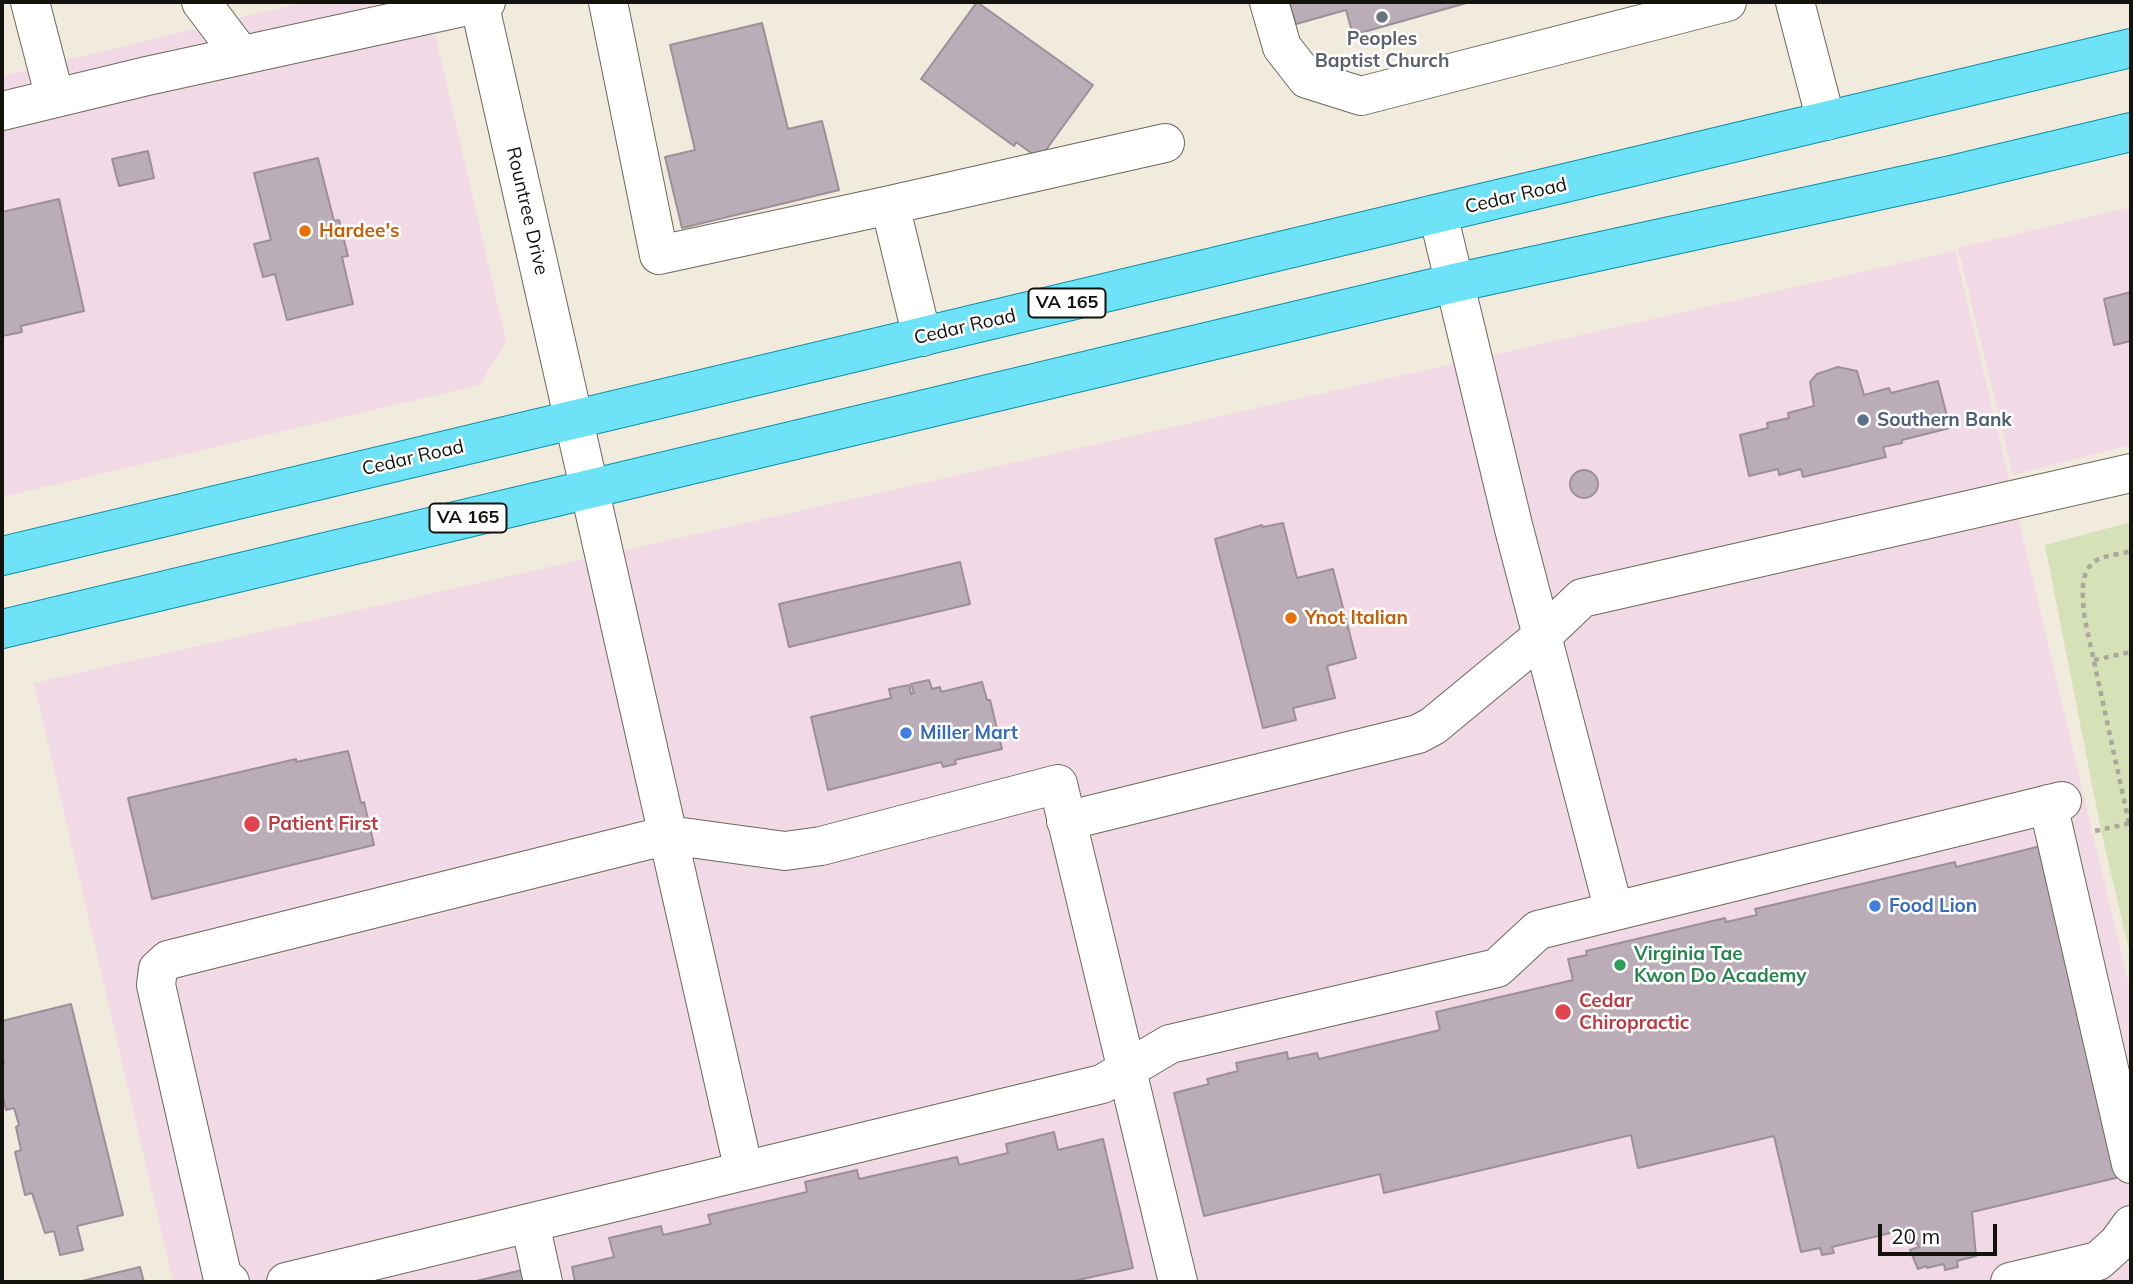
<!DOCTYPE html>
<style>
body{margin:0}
#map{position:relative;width:2133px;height:1284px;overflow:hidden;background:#f0ebdc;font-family:Mulish,sans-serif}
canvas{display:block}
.frame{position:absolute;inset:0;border:4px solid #13120d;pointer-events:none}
.scale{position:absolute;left:1878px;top:1224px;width:119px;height:32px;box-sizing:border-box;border:4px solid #13120d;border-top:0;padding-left:9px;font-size:21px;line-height:24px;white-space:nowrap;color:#13120d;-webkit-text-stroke:5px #fff;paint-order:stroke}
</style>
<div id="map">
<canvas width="2133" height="1284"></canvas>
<div class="frame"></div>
<div class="scale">20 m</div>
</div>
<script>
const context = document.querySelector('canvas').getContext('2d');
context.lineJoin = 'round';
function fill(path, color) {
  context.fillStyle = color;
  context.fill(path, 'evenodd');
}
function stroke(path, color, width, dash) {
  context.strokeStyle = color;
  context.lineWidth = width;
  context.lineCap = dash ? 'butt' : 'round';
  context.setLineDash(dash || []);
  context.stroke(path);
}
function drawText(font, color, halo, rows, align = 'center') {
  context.font = font + ' Mulish,sans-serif';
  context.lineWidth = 5;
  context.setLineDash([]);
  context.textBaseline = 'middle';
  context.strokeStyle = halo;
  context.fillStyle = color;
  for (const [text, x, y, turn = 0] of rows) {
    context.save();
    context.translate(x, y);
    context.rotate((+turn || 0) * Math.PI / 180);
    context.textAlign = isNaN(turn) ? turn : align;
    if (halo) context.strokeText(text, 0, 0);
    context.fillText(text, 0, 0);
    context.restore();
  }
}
fill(new Path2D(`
 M304,2H420L432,21L506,341L480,385L2,497V76Z
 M2131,207V445L2013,475L1958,248Z
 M1955,251L2131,995V1282H173L34,683Z`), '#f1dae6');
fill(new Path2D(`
 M2131,522V958L2102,835L2045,545Z`), '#d6e1b7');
const building = new Path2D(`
 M977,2L1093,85L1043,154L1034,155L1016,142L1014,146L921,79Z
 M1289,2H1470L1353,35L1346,10L1296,24Z
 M762,23L788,129L822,121L839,190L682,228L665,157L695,150L670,45Z
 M148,151L154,178L119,186L112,159Z
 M318,158L334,221L339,220L348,256L342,257L353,304L287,320L275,274L263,277L254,244L271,240L254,173Z
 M59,199L84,311L21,326L22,332L2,336V212Z
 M2131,292V341L2114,345L2104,299Z
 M1838,367L1857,371L1864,395L1889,388L1891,393L1938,381L1950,428L1902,440V443L1883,447L1886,457L1803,477L1801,469L1779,475L1778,469L1749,476L1740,435L1768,428L1767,423L1789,418L1788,413L1814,406L1810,382L1817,374Z
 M1570 484a14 14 0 1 1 28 0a14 14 0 1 1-28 0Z
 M1283,523L1297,578L1333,569L1356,658L1327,666L1335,698L1293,708L1296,720L1263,728L1215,539L1262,525L1263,527Z
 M960,562L970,604L789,647L779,604Z
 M929,680L932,689L940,687L941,692L982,682L987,700H990L1002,749L955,760L956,764L943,767L941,762L828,790L811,717L891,698L889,689L909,685L911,694L914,693L911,684Z
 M348,751L361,803L364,802L374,845L152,899L128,798L296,759V762Z
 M2041,846L2120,1177L1972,1212L1976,1256L1957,1261L1958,1267L1945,1270L1944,1264L1927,1268L1926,1266L1918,1269L1910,1250L1919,1247L1917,1243L1911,1245L1906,1233L1913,1232L1911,1228L1832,1247L1834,1253L1822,1255L1820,1248L1801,1252L1774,1136L1638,1168L1631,1135L1384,1193L1380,1174L1204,1216L1174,1093L1209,1084L1207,1079L1238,1071L1236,1063L1287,1052L1288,1059L1317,1053L1319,1059L1440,1030L1436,1012L1573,980L1568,959L1587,955L1586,951L1725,918L1726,922L1757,915L1755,909L1955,862L1956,867Z
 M71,1004L123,1215L77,1226L83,1250L60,1255L54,1231L45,1233L32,1193L25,1195L15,1152L21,1150L16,1127L19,1125L14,1108L6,1110L2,1093V1064L4,1063L2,1054V1021Z
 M1054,1132L1058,1150L1103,1139L1133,1268L1069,1282H575L572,1267L614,1257L609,1238L661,1226L663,1235L711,1224L708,1215L807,1192L805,1182L857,1170L859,1179L957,1157L959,1165L1008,1153L1006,1144Z
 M140,1267L144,1282H78Z
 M522,1270L524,1282H472Z`);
fill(building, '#baadb8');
stroke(building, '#9c8f99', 2);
const minor = new Path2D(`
 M30,2L55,98
 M201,2L241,55
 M479,2L744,1171
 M608,2L659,255L890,205
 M1269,2L1282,47L1307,79L1361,96L1727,2
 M1795,2L1826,121
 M2,111L147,76L486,2
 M1438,214L1513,525L1614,911
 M922,337L890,205L1165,143
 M2048,804L2131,1164
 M1066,821L1418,734L1433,726L1542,636L1582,598L2131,473
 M530,1223L543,1282
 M230,1282L222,1275L156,985L158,969L168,960L668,835L785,851L821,846L1058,784L1178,1282
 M286,1282L1102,1084L1170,1044L1497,968L1538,930L2062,801
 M2010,1282L2098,1261L2118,1243L2131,1225`);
const major = new Path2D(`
 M2,556L2131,48
 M2,629L1454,283L1951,175L2131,132`);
stroke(minor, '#6c685b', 40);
stroke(major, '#0f8ea2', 40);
stroke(new Path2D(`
 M2094,660L2131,652
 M2129,823L2085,620C2083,601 2077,569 2099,559C2108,555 2121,554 2131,551
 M2095,831L2131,823`), '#aaa79b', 4.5, [5, 5]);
stroke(minor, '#fff', 38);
stroke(major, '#6ee3f7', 38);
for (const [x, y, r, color] of [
 [1382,17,7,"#6b7280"],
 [305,231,7,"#e8710a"],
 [1863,420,7,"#5c6f8a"],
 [1291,618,7,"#e8710a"],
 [906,733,7,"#3f7fe0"],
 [252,824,9,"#e0444e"],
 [1875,906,7,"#3f7fe0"],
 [1620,965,7,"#2e9e5b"],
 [1563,1012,9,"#e0444e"]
]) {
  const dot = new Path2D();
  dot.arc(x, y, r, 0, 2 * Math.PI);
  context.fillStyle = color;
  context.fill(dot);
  stroke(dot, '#fff', 2.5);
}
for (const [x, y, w] of [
 [1067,303,77],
 [468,518,77]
]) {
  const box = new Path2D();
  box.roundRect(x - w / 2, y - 14.5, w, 29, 5);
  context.fillStyle = '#fff';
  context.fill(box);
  stroke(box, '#13120d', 2);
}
drawText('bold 18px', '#13120d', null, [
 ["VA 165",1067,303],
 ["VA 165",468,518]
]);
drawText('bold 19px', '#5b616d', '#fff', [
 ["Peoples",1382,39],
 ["Baptist Church",1382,61]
]);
drawText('19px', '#13120d', '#fff', [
 ["Cedar Road",1516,196,-13],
 ["Rountree Drive",527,211,77],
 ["Cedar Road",965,327,-13],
 ["Cedar Road",413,458,-13]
]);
drawText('bold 19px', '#c56008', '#fff', [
 ["Hardee's",319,231],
 ["Ynot Italian",1305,618]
], 'left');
drawText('bold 19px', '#4e5e75', '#fff', [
 ["Southern Bank",1877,420]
], 'left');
drawText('bold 19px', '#366cbe', '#fff', [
 ["Miller Mart",920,733],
 ["Food Lion",1889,906]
], 'left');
drawText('bold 19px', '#be3a42', '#fff', [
 ["Patient First",268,824],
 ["Cedar",1579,1001],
 ["Chiropractic",1579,1023]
], 'left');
drawText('bold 19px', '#27864d', '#fff', [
 ["Virginia Tae",1634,954],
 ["Kwon Do Academy",1634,976]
], 'left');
</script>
